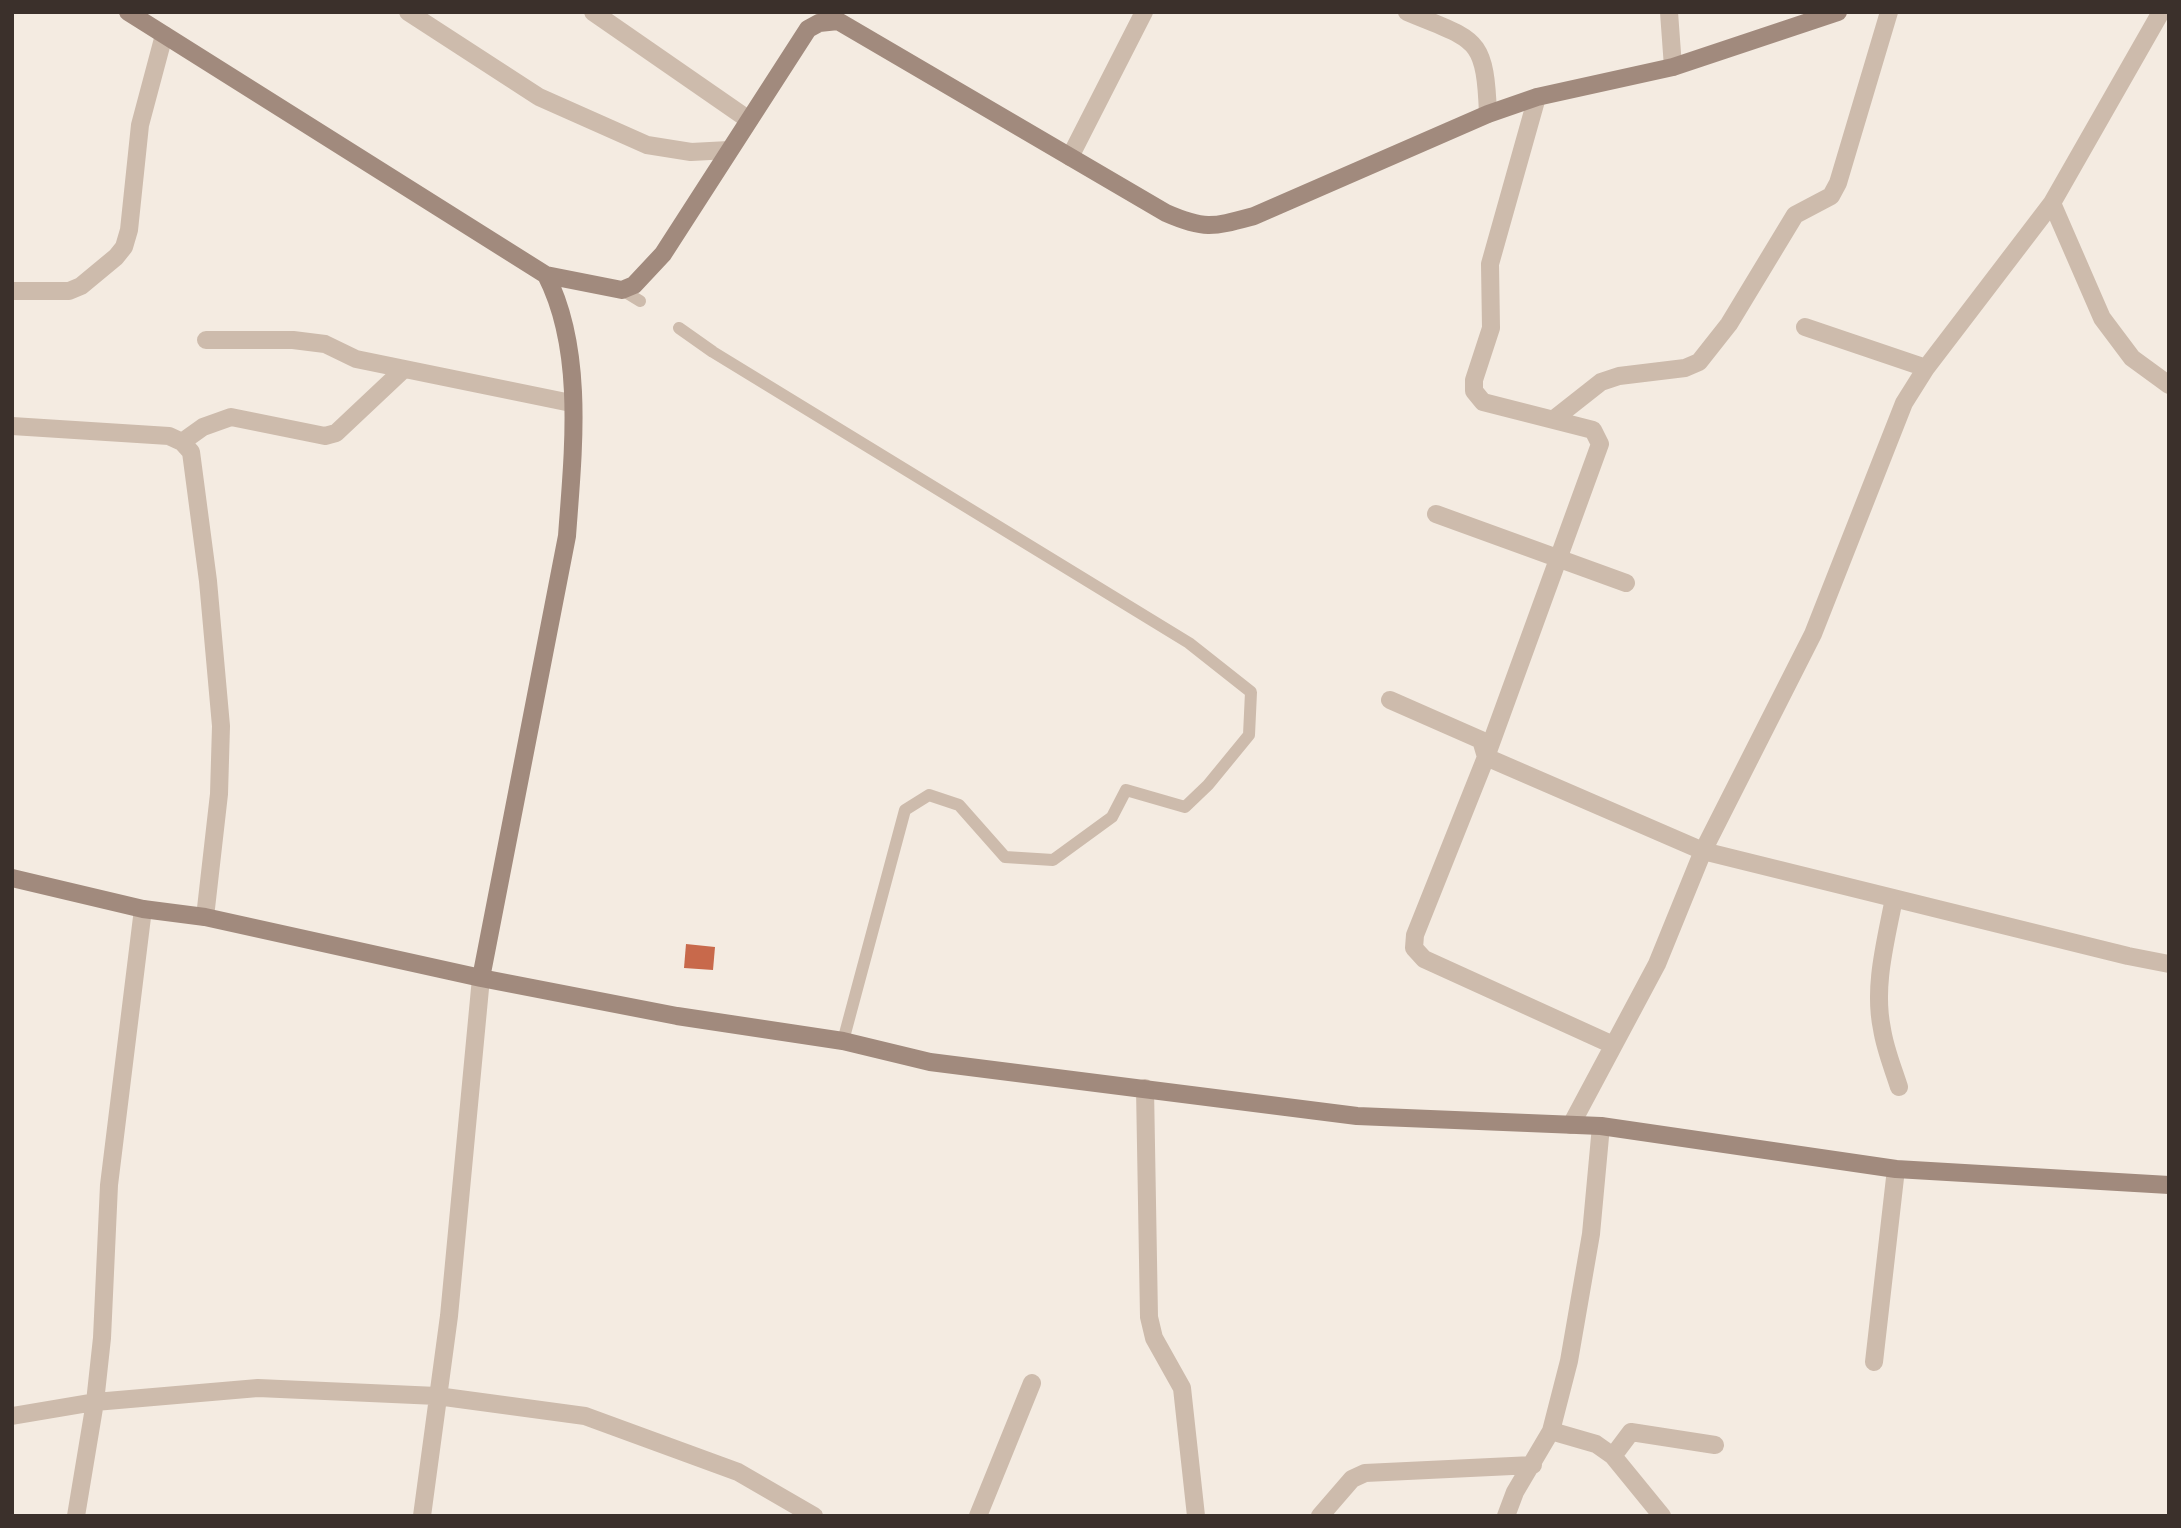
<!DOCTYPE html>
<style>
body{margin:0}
#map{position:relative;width:2181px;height:1528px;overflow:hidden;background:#f4ebe1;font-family:"Varela Round",sans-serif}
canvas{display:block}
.frame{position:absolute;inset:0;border:14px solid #3b302b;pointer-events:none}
</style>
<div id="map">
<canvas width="2181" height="1528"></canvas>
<div class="frame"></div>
</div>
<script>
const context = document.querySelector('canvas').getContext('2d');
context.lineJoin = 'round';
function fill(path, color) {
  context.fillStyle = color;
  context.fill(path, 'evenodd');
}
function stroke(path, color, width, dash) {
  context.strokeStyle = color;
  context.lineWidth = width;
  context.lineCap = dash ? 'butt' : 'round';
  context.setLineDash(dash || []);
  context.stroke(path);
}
fill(new Path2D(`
 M686,944L715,947L713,970L684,968Z`), '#c8694b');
stroke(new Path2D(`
 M622,290L640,301
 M679,328L713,352L1189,643L1251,692L1249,735L1208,785L1185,807L1126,790L1112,817L1053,860L1005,857L959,805L929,795L905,810L843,1041`), '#cdbbac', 12);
stroke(new Path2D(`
 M408,12L539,97L647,145L691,152L729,150
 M593,12L749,120
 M1407,12C1476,41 1485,35 1488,114
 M1669,12L1673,67
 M1537,97L1490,264L1491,328L1474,380V391L1483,402L1593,430L1600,444L1486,757L1415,935L1414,948L1424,959L1613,1045
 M1070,157L1144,12
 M2052,203L2102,318L2132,358L2169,385
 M12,291H69L81,286L116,257L124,247L129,230L140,125L164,35
 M1805,327L1926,368
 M206,340H293L325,344L356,359L571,403
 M1554,419L1601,382L1619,376L1685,368L1699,362L1729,324L1795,215L1831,196L1838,183L1889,12
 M12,426L169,436L182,442L191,452L208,581L221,726L219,794L205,917
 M182,442L203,427L231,417L325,436L336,433L404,369
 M1436,514L1626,583
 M1390,700L1481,740L1486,757L1703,851L2128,956L2169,964
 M1894,898C1886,941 1873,986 1882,1029C1885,1049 1893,1068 1899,1087
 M1145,1088L1149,1317L1154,1338L1182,1388L1196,1516
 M1571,1125L1657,964L1703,851L1813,634L1904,403L1926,368L2052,203L2161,12
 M1874,1362L1896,1169
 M12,1416L95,1402L258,1388L437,1396L585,1416L738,1472L814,1516
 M1551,1431L1596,1444L1613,1456L1662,1516
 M1613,1456L1631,1432L1715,1445
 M76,1516L95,1402L102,1338L109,1185L143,909
 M422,1516L449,1316L481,978
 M978,1516L1032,1383
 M1320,1516L1352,1479L1365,1473L1533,1465
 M1506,1516L1515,1492L1551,1431L1569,1361L1591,1234L1601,1126`), '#cdbbac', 18);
stroke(new Path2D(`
 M128,12L546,275C585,351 573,453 567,536L481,978
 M546,275L622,290L634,285L663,254L808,29L819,23L838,21L1166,213C1205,230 1213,227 1254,216L1488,114L1537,97L1673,67L1838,12
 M12,878L143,909L205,917L481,978L677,1016L843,1041L930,1062L1357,1116L1601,1126L1896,1169L2169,1185`), '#a18a7d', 18);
</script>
